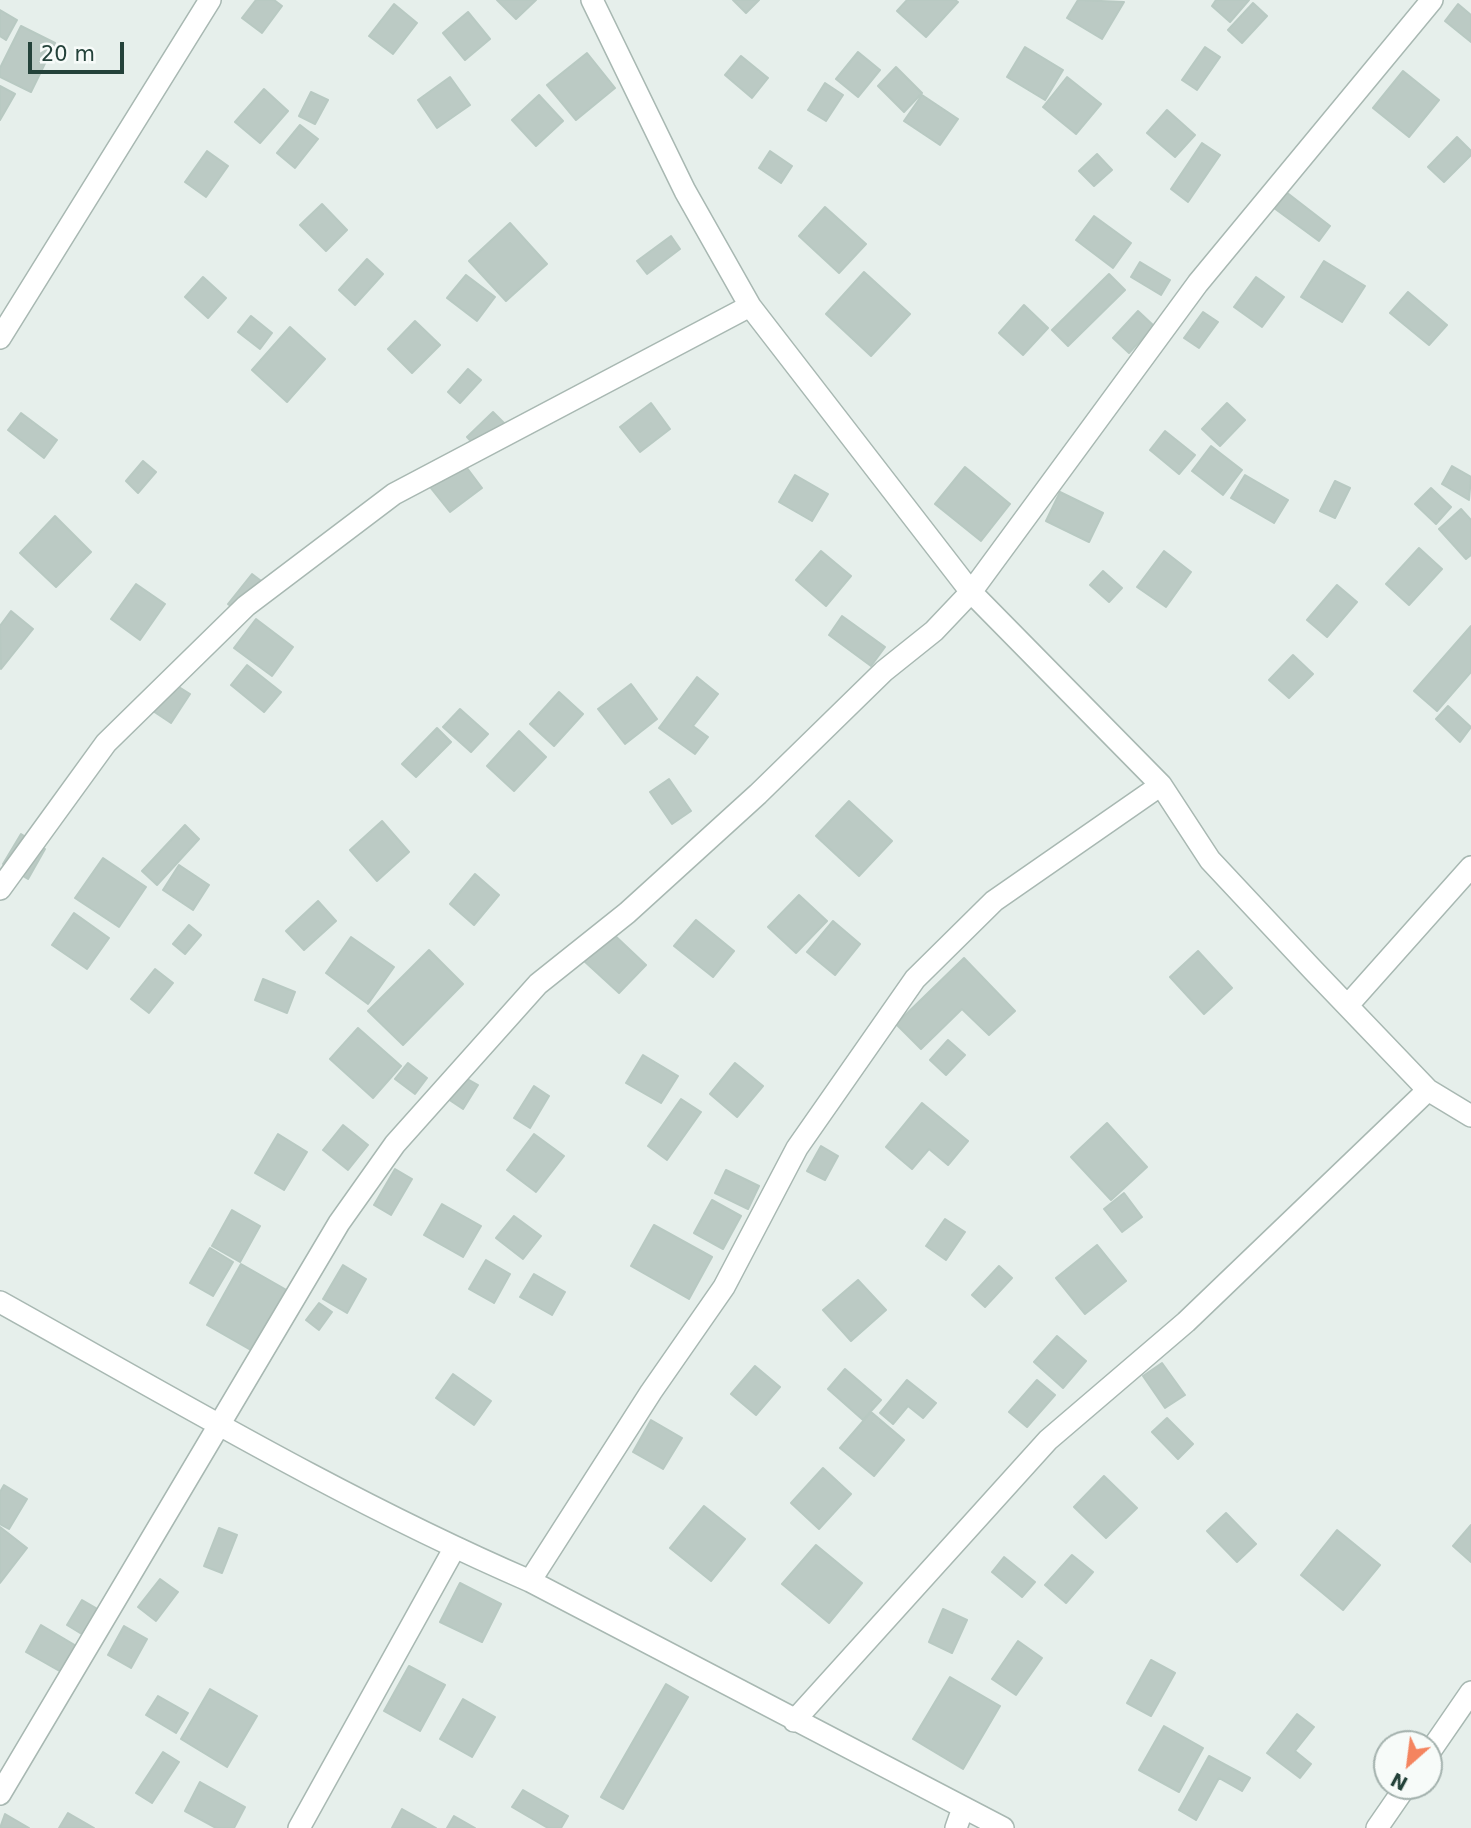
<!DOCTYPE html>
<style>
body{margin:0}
#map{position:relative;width:1471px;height:1828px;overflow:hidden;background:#e6efeb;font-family:"DejaVu Sans",sans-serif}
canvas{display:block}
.north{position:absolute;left:1373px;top:1730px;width:70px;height:70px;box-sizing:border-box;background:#f7fbf9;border:2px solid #a3b1ad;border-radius:50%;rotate:208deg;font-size:19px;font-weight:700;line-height:28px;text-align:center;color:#24423a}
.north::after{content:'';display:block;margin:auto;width:24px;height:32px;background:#f4845f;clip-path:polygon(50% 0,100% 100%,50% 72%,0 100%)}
.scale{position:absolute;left:28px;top:42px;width:96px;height:32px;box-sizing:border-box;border:4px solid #24423a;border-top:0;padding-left:9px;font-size:21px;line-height:24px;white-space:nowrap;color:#24423a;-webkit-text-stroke:5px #f7fbf9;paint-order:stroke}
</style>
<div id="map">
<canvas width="1471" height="1828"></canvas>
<div class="north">N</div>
<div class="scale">20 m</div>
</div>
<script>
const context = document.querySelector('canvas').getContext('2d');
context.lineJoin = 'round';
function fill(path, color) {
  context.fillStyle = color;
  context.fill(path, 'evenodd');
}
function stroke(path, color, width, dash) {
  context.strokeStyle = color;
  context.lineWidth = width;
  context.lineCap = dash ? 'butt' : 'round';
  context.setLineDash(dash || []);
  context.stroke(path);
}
const building = new Path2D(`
 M256,0H274L282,6L262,33L242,18Z
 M497,0H536L516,19Z
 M733,0H759L746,13Z
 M907,0H955L958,2L926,37L897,11Z
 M1078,0L1124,2L1102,39L1067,18Z
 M1216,0H1249L1230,22L1212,6Z
 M1253,3L1267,16L1242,43L1228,30Z
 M394,4L417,23L393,54L369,36Z
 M1458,4L1471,15V42L1445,21Z
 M0,10L17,20L6,40L0,36Z
 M468,12L490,39L465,60L443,33Z
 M21,26L55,43L31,92L0,77V68Z
 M1025,47L1063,70L1045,100L1007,77Z
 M1205,47L1220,57L1197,90L1182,80Z
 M858,52L880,70L858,97L836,79Z
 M587,53L615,88L576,120L547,85Z
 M741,56L768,78L752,98L725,75Z
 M896,67L922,93L904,112L878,86Z
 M1403,71L1439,100L1409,137L1373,108Z
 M450,77L470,105L437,128L418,100Z
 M1067,77L1101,104L1076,134L1043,107Z
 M825,83L843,95L826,121L808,110Z
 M0,86L15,94L0,120Z
 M264,89L288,111L260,143L235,122Z
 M311,92L328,100L315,124L299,116Z
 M539,95L563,121L536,146L512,120Z
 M922,95L958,119L940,145L904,121Z
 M1167,110L1195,135L1175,157L1147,133Z
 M300,125L318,139L295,168L277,153Z
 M1457,137L1471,151V155L1444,182L1428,167Z
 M1202,143L1220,155L1188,202L1171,189Z
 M207,151L228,166L206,197L185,182Z
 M770,151L792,166L781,183L759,168Z
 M1097,154L1112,170L1094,186L1079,171Z
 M1286,192L1330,226L1319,241L1274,208Z
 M322,204L347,230L326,251L300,225Z
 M825,207L866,244L839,273L799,236Z
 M1094,216L1131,243L1113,268L1076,240Z
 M510,223L547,264L506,301L469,261Z
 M671,236L680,249L647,274L637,261Z
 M367,259L383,274L355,305L339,290Z
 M1324,261L1365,286L1342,322L1301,297Z
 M1140,262L1170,280L1161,295L1131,277Z
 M864,272L910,314L871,356L826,314Z
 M1109,274L1125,290L1068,346L1052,330Z
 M466,275L495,297L477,321L447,298Z
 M203,277L226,298L208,318L185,297Z
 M1256,277L1284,297L1262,327L1234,307Z
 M1408,292L1447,325L1429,345L1390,313Z
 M1024,305L1048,328L1023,355L999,333Z
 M1138,311L1154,326L1129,353L1113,338Z
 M1203,312L1218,322L1199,348L1184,338Z
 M251,316L272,333L260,349L238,332Z
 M415,321L440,345L412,373L388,349Z
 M290,327L325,359L287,402L252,370Z
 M468,369L481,380L460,403L448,392Z
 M651,403L670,429L640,452L620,427Z
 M1227,403L1245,420L1220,446L1202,429Z
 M493,412L510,429L484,455L467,437Z
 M21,413L57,440L44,458L8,430Z
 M1165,431L1195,455L1179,474L1150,450Z
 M1211,446L1242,470L1223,495L1192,471Z
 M455,452L482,488L450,512L422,477Z
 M143,461L156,472L138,493L126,481Z
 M1452,466L1471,477L1469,500L1442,484Z
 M965,467L1010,504L981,541L935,504Z
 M795,475L828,494L812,521L779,502Z
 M1245,475L1288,500L1274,523L1231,498Z
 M1335,481L1350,488L1335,518L1320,511Z
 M1431,488L1451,507L1436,524L1415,504Z
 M1060,492L1103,513L1089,542L1046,521Z
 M1461,509L1471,520V555L1466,559L1439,529Z
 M55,516L91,552L56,587L20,553Z
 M1419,548L1442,569L1409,605L1386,584Z
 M821,551L851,576L826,606L796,580Z
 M1164,551L1191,572L1166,607L1137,587Z
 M1103,571L1122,588L1109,602L1090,585Z
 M252,574L269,587L244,617L228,604Z
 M136,584L165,604L140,640L111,619Z
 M1337,585L1357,602L1327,637L1307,620Z
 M11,611L33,629L1,669L0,626Z
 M842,616L885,647L871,666L829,635Z
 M256,619L293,647L272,676L234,648Z
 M1471,626V672L1437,711L1414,691Z
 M1293,655L1313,674L1289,698L1269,680Z
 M247,665L281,692L264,712L231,685Z
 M163,677L190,694L171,723L144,705Z
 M697,677L718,694L693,726L708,737L695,754L659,728Z
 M631,684L657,719L625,744L598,709Z
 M559,692L583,714L554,746L530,724Z
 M1448,706L1471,727L1460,742L1436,719Z
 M460,709L488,734L471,752L443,727Z
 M437,728L451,742L416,777L402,764Z
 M519,731L546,757L514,791L487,766Z
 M669,779L691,811L672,824L650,792Z
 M849,801L892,841L859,876L816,836Z
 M382,821L409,852L377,881L350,850Z
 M185,825L199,839L157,885L142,871Z
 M21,834L45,849L28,879L3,864Z
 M103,858L146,887L119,927L75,898Z
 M179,865L209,885L193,910L163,890Z
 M475,874L499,895L474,925L450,904Z
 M799,895L827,921L796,953L768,927Z
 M318,901L336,921L304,950L286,931Z
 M74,913L109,938L87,969L52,945Z
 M696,920L734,951L713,977L674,946Z
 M833,921L860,944L835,975L807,952Z
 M189,925L201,935L185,954L173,944Z
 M610,931L646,965L619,993L583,960Z
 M351,937L394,967L368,1004L326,973Z
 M429,950L463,984L403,1045L368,1011Z
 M1198,951L1232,988L1204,1014L1170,977Z
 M964,958L1015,1011L989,1035L962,1009L921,1049L896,1024Z
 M155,969L173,983L149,1013L131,999Z
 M263,979L295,992L287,1013L255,1000Z
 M358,1028L401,1066L373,1098L330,1059Z
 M948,1040L965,1055L946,1075L930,1060Z
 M643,1055L678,1076L661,1103L626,1083Z
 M408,1063L427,1078L415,1094L395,1079Z
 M735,1063L763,1086L737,1117L710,1094Z
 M462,1076L478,1085L463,1109L448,1099Z
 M534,1086L549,1096L530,1128L514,1118Z
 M681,1099L701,1112L667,1160L648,1146Z
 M922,1103L968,1141L948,1165L929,1149L912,1169L886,1147Z
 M1107,1123L1147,1167L1111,1200L1071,1157Z
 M343,1125L368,1145L348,1170L323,1150Z
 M278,1134L307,1152L284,1190L255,1173Z
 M534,1134L564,1156L536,1192L507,1170Z
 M821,1146L838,1156L825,1180L807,1171Z
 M395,1169L412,1179L391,1215L374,1205Z
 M726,1170L759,1186L748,1209L715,1193Z
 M1124,1193L1142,1217L1122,1232L1104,1209Z
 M712,1200L741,1216L723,1249L694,1233Z
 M442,1204L481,1226L463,1257L424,1235Z
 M232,1210L260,1226L240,1262L212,1246Z
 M514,1216L541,1236L523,1259L496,1238Z
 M945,1219L965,1232L946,1260L926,1246Z
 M654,1225L712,1257L689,1299L631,1266Z
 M1097,1245L1126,1281L1085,1314L1056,1278Z
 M210,1248L233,1262L213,1296L190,1283Z
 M486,1260L510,1274L494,1303L469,1289Z
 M241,1264L290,1292L256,1353L207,1325Z
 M343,1265L366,1279L347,1313L323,1299Z
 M999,1266L1012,1278L985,1307L972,1295Z
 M534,1274L565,1292L552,1315L520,1297Z
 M858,1280L886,1310L851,1341L823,1310Z
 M319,1303L332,1312L319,1330L306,1320Z
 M1057,1336L1086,1361L1063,1388L1034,1362Z
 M1162,1363L1185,1395L1165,1408L1143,1376Z
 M755,1366L780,1387L756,1415L731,1394Z
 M845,1369L881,1400L863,1420L828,1389Z
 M453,1374L491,1401L474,1425L436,1398Z
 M907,1380L936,1403L923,1418L908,1406L893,1424L880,1413Z
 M1037,1380L1055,1395L1027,1427L1009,1412Z
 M871,1412L904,1440L874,1476L840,1448Z
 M1167,1418L1193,1444L1178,1459L1152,1432Z
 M651,1420L682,1438L663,1469L633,1452Z
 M823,1468L851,1494L819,1529L791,1503Z
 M1104,1476L1137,1508L1106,1538L1074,1507Z
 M4,1485L27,1499L9,1529L0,1524V1492Z
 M704,1506L745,1539L711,1581L670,1548Z
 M1226,1513L1256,1544L1237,1562L1207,1531Z
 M1471,1525V1562L1453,1546Z
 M0,1527L27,1548L0,1583Z
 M219,1528L237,1535L222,1573L204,1566Z
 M1337,1530L1380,1565L1343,1610L1301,1575Z
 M816,1545L862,1583L829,1623L782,1584Z
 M1072,1555L1093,1572L1066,1603L1045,1585Z
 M1004,1557L1035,1582L1022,1597L992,1572Z
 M160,1579L178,1592L156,1621L138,1607Z
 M460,1583L501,1604L482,1642L440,1622Z
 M82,1600L101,1611L85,1636L67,1625Z
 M943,1609L967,1620L952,1653L929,1642Z
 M41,1625L78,1647L63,1673L26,1652Z
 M124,1626L147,1639L131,1668L108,1655Z
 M1018,1641L1042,1658L1016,1695L992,1679Z
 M1151,1660L1175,1673L1151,1716L1127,1703Z
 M409,1666L445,1685L420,1731L384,1711Z
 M950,1677L1000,1706L963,1769L913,1739Z
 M666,1684L688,1697L623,1809L601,1797Z
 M210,1689L257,1716L227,1767L181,1739Z
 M158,1696L188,1713L176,1733L146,1715Z
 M463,1699L495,1717L472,1757L440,1739Z
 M1297,1714L1314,1727L1295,1751L1311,1764L1300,1778L1267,1753Z
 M1164,1726L1203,1748L1179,1792L1139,1770Z
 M163,1752L179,1762L152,1803L136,1793Z
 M1209,1756L1250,1778L1242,1791L1219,1778L1196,1820L1179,1810Z
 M200,1782L245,1807L234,1828H216L185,1811Z
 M523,1790L568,1816L561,1828H548L512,1807Z
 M402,1809L436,1828H392Z
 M68,1813L94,1828H59Z
 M5,1814L29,1828H0Z
 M454,1816L475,1828H447Z`);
fill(building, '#bbcac4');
stroke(building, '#b8c9c2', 2);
const minor = new Path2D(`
 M592,0L685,191L750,306L971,592L1161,785L1210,860L1313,970L1428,1090L1471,1116
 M0,338L210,0
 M0,889L106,743L246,606L394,494L750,306
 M1348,1005L1471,867
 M0,1302C174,1399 347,1502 530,1581L1003,1828
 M530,1581L651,1392L724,1287L797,1148L915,979L994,901L1161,785
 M794,1721L1048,1440L1186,1322L1428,1090
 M1429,1753L1471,1692
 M0,1794L339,1223L395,1144L538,984L627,913L758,794L884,671L934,631L971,592L1198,283L1432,0
 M299,1828L454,1549
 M956,1828L963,1808
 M1377,1828L1406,1786`);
stroke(minor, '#a8b8b2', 24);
stroke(minor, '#fff', 21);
</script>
